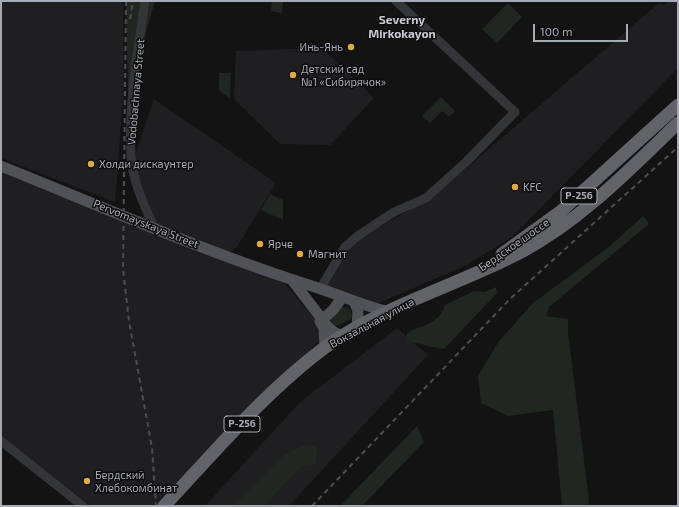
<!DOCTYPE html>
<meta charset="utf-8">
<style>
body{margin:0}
#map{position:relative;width:679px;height:507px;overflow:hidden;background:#131314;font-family:"Exo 2",sans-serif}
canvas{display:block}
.frame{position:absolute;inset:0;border:2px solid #a6aab3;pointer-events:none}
.scale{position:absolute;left:533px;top:24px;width:95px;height:18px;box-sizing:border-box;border:2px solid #a6aab3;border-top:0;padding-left:5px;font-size:12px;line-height:14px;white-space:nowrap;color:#a6aab3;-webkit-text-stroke:3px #0e0e0f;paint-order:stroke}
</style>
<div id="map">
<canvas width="679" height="507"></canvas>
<div class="frame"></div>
<div class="scale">100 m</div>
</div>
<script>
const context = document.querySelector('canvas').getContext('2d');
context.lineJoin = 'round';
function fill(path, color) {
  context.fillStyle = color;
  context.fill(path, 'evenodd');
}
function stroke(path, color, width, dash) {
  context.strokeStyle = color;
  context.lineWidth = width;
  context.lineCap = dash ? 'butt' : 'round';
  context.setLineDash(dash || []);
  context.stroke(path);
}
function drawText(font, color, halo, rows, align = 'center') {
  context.font = font + ' "Exo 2",sans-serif';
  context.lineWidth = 3;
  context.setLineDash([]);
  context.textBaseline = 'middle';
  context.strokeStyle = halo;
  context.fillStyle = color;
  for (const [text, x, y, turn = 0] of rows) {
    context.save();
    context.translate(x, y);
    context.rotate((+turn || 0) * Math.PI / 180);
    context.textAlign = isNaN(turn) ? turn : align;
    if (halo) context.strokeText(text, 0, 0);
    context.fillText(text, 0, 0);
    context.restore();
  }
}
fill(new Path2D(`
 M1,1H123L124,85L115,202L1,158Z
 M669,1H678V68L512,237L467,265L372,306L324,288L349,250L363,237L434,196L659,3L665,5Z
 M322,48L374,98L330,145L280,144L234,99L236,51Z
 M154,99L276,183L237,247L226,254L156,223L131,168Z
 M1,170L284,283L327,333L154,506H91L1,436Z
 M397,328L428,355L289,506H205L300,402Z`), '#1f1f21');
fill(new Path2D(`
 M126,1H155L128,96Z
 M272,1H283L282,13L271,11Z
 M508,3L522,17L497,43L482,29Z
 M219,73H231L230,99L219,90Z
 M441,97L455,111L449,117L442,111L430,123L422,116Z
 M270,194L283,200V220L261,210Z
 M643,216L649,224L549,307L546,316L568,319V332L588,492L589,506H562L553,410L508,416L481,403L478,376L499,341L533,303L610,246Z
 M496,287L497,293L444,349C433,348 419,343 407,341V334L410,331C427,324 439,323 445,305L474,291L485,292Z
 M345,307L350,309L352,316L351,319L337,326L332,323L330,319L340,308Z
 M417,426L424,442L362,506H340Z
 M307,444L317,447L316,464L301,467L264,506H233L285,454Z`), '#202620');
stroke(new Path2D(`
 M145,1C138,49 128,107 131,155C132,180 144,205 154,227
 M320,289L345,247L359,235L394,212L426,198L466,162L515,112L396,1
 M1,441L83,506`), '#343539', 9);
stroke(new Path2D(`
 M1,166C105,208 208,253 315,287C340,295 363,306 389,312
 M292,280L328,327L335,333L344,336
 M355,303L358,311L357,328
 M322,320L333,310L342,298
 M320,321L324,328L325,348`), '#515257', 11);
stroke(new Path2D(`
 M502,254L560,212L678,105
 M164,506C215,452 264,393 324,348C381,306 459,285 523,251C582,219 630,169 678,123`), '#616369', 13);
stroke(new Path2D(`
 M126,1L123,269L129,321L152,448L156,506
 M130,19L133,1
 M312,506L511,298L678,147`), '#4d4f54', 2, [5, 4]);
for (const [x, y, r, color] of [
 [351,47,4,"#dea942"],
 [293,75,4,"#dea942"],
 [91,164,4,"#dea942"],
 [515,187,4,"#dea942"],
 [260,244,4,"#dea942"],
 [300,254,4,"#dea942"],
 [87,481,4,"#dea942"]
]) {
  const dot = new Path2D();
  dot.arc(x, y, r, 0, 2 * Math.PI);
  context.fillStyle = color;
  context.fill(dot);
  stroke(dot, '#0e0e0f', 1.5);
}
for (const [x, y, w] of [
 [579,196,36],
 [242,424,36]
]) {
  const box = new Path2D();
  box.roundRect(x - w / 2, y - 8, w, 16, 3);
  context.fillStyle = '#0e0e0f';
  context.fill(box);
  stroke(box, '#a6aab3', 1);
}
drawText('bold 10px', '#a6aab3', null, [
 ["Р-256",579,196],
 ["Р-256",242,424]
]);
drawText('11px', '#a6aab3', '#0e0e0f', [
 ["Инь-Янь",343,47,"right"],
 ["Детский сад",301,69],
 ["№1 «Сибирячок»",301,82],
 ["Холди дискаунтер",99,164],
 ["KFC",523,187],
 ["Ярче",268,244],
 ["Магнит",308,254],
 ["Бердский",95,475],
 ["Хлебокомбинат",95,488]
], 'left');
drawText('11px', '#a6aab3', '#0e0e0f', [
 ["Vodobachnaya Street",136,92,-85],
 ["Pervomayskaya Street",146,224,22],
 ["Бердское шоссе",514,245,-35],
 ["Вокзальная улица",372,323,-28]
]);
drawText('bold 12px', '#c6c9d0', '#0e0e0f', [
 ["Severny",402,20],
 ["Mirkokayon",402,34]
]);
</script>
